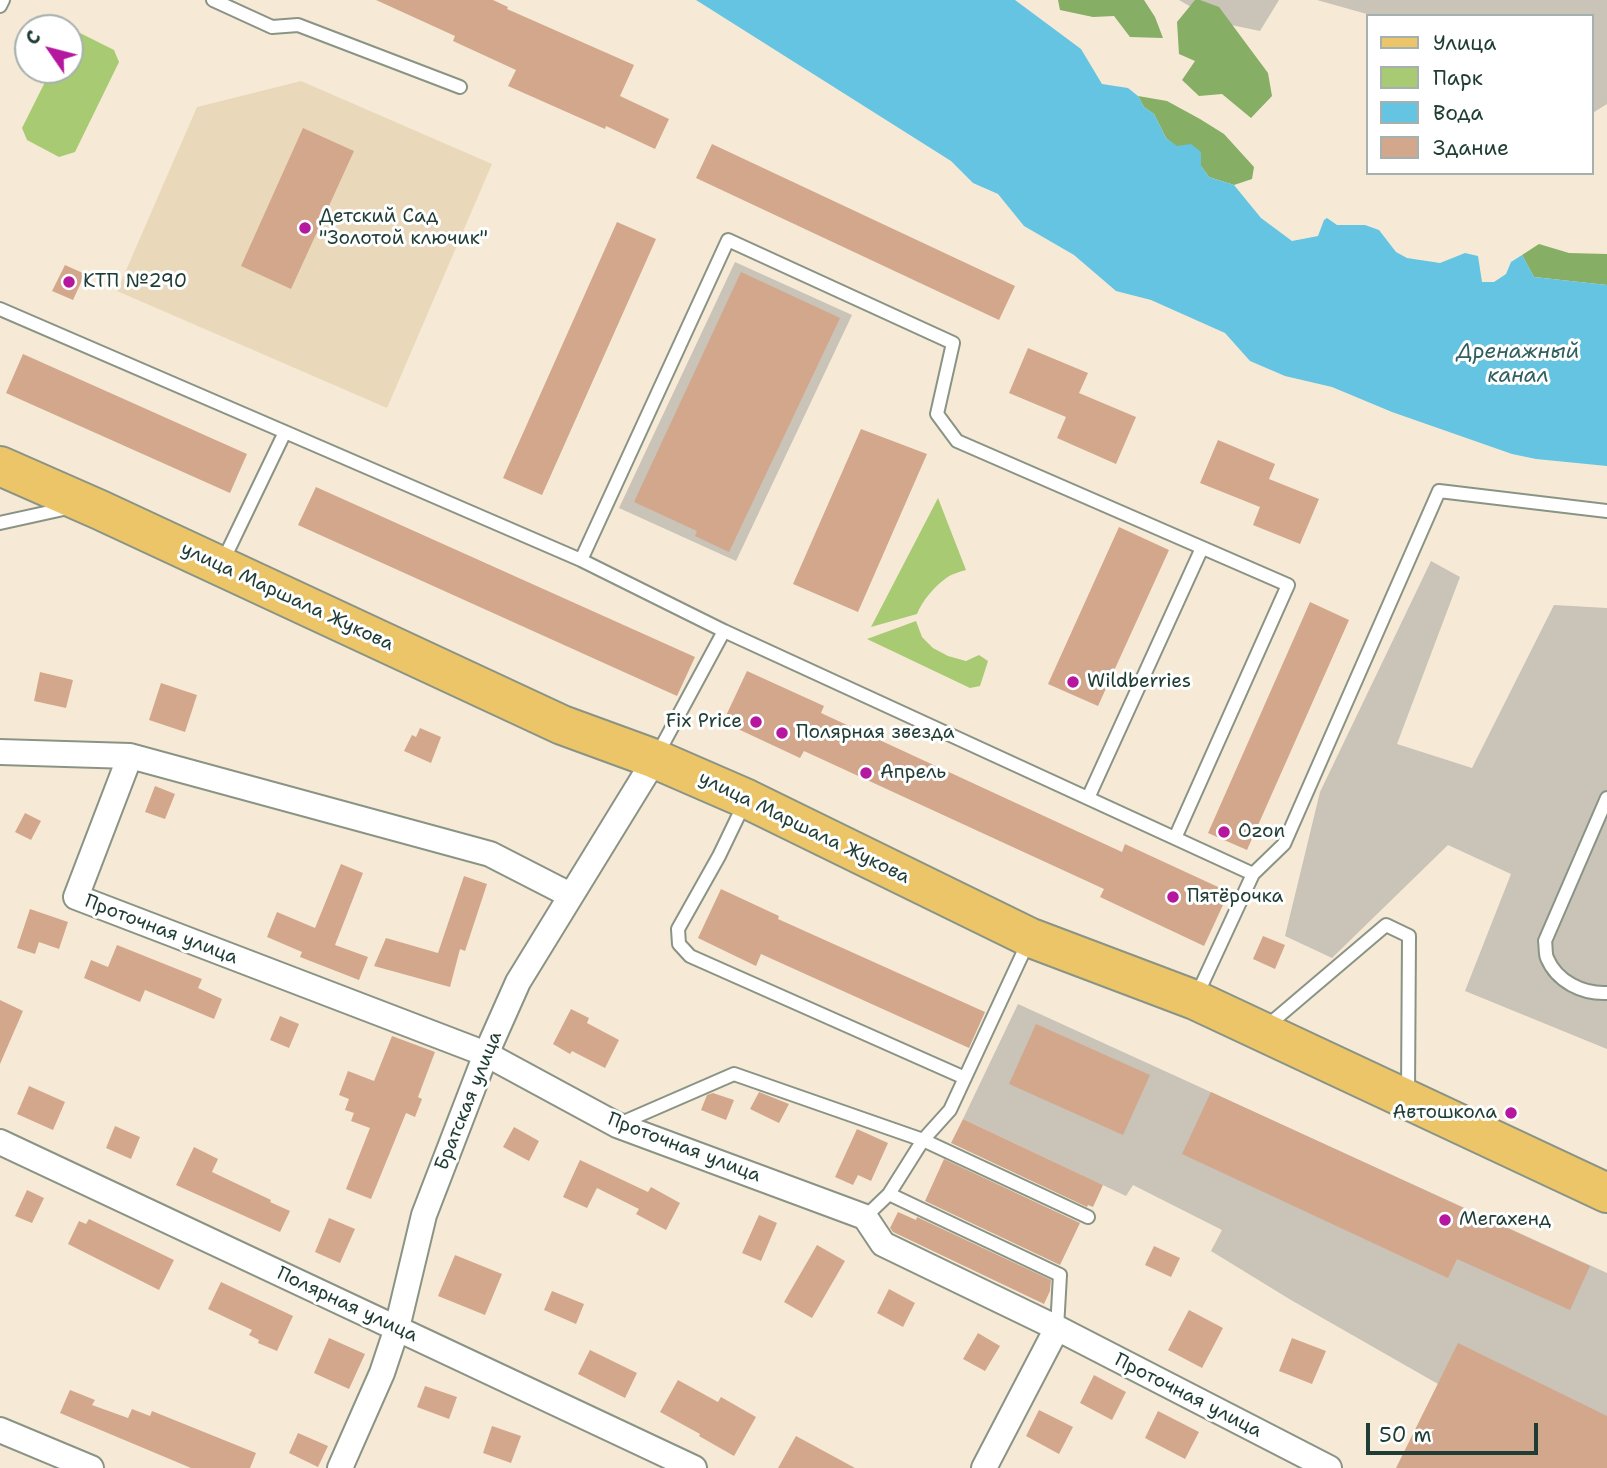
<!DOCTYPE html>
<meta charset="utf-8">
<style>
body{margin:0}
#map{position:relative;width:1607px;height:1468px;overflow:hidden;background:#f6ead6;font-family:"Shantell Sans",sans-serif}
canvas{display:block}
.legend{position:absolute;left:1366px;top:14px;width:228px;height:161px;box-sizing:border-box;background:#fff;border:2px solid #a5b1ae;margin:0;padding:9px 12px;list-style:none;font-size:21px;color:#1f3d34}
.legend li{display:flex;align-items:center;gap:14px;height:35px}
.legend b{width:35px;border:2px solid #a5b1ae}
.north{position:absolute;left:14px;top:14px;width:70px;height:70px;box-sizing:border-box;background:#fff;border:2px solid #a5b1ae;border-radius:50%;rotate:305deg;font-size:19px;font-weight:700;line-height:28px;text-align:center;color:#1f3d34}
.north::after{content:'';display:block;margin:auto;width:24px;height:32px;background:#b5179e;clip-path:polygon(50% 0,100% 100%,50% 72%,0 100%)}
.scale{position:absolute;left:1366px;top:1423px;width:172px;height:32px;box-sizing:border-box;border:4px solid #1f3d34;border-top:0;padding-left:9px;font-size:21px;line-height:24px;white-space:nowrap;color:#1f3d34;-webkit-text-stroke:5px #fff;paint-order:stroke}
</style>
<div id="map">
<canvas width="1607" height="1468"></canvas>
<ul class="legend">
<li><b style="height:9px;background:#edc569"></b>Улица</li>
<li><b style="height:19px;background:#a8ca73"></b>Парк</li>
<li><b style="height:19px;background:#64c4e2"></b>Вода</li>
<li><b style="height:19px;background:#d3a78b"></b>Здание</li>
</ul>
<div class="north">С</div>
<div class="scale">50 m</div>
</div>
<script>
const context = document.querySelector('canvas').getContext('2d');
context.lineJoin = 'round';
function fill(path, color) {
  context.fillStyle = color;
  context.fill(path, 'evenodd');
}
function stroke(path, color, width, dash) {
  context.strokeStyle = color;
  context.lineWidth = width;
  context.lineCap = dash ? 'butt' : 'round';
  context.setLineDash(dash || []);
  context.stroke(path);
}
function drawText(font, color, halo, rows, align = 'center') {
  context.font = font + ' "Shantell Sans",sans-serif';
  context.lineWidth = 6;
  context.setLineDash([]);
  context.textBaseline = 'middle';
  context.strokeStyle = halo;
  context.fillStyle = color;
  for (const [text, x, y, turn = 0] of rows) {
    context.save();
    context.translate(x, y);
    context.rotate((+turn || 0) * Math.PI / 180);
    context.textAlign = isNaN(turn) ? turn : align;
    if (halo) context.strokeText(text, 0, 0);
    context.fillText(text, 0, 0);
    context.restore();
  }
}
fill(new Path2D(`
 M301,81L492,164L387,408L117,291L197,107Z`), '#e9d9ba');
fill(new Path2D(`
 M1179,0H1279L1260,31L1217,22Z
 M1317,0H1607V104L1591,114V16H1374Z
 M735,262L852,315L736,561L619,508Z
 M1431,561L1460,577L1397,744L1472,768L1554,605L1607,608V1049L1465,991L1511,874L1448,845L1332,958L1285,936L1320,792Z
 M1018,1004L1607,1273V1468L1438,1384L1291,1300L1211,1251L1222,1230L1133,1185L1126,1196L963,1119Z`), '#c9c3b8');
fill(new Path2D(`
 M80,33L114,50L119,62L75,152L59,157L27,140L22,128L51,70H70V37Z
 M938,498L966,570C959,572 951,574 945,579C934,587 922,601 917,614L871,627Z
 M916,621L922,637L933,648L948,656L966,661L979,655L988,661L980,686L970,688L867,639Z`), '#a8ca73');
fill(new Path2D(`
 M1058,0H1144L1155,17L1163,38L1130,37L1114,16L1093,17L1060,10Z
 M1195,0H1200L1219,7L1268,73L1272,96L1251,118L1222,94L1199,96L1182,80L1195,61L1179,54L1177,22Z
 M1138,96L1167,101L1200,119L1224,134L1254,167L1252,179L1234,185L1209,177L1201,166L1166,138L1154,114L1144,107Z
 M1539,244L1569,253L1607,254V285L1534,277L1522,255Z`), '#86ae65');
fill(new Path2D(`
 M696,0H1015L1081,49L1102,84L1128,88L1138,96L1144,107L1154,114L1166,138L1177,146L1191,144L1201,152V166L1209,177L1234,185L1261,218L1292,241L1318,236L1324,220L1327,218L1337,225H1365L1379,230L1396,252L1407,258L1440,263L1465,253L1478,256L1482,282H1494L1506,274L1511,262L1522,255L1534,277L1607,285V466L1536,459L1512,454L1392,412L1332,387L1285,376L1250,361L1225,333L1151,300L1116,291L1074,255L1024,226L998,194L973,183L951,161Z`), '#64c4e2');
fill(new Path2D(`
 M376,0H493L508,7L507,9L634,65L620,96L669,119L655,149L606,126L605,129L508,86L516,70L453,41L455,36Z
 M303,128L354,151L291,289L241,266Z
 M712,144L1015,286L999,320L696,178Z
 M617,222L656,239L542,495L503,478Z
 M65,265L85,274L73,300L52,291Z
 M741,272L840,318L729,552L695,536L697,531L634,502Z
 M1028,348L1088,373L1079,393L1136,417L1116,464L1057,438L1066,417L1009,393Z
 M23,354L247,454L230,493L6,393Z
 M861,429L927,454L858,612L793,584Z
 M1218,440L1275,464L1269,479L1319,499L1300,544L1253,525L1260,507L1200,483Z
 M316,487L695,657L677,696L298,525Z
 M1119,527L1169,550L1098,706L1048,684Z
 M1310,602L1349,620L1247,850L1208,833Z
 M747,671L824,706L821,713L1122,852L1125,844L1229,892L1204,946L1100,897L1104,889L804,751L800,758L723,722Z
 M40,672L73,680L66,708L34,701Z
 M161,683L197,695L185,732L149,720Z
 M420,728L441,737L431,763L404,751L412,735L416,737Z
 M155,786L175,794L165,819L145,812Z
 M25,813L41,821L31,840L15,832Z
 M341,864L363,873L335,945L368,957L359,980L300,957L302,952L267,937L277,912L315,928Z
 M464,876L487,884L465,951L460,949L450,987L374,966L386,938L438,953Z
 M721,889L779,916L778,919L985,1012L969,1048L761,954L756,966L698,938Z
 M30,909L68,922L59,949L39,942L35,954L17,948Z
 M1263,936L1285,945L1275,969L1253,959Z
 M117,945L202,979L198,988L222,999L214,1019L145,990L140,1002L84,978L91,960L108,967Z
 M0,1000L23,1011L0,1064Z
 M571,1009L589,1018L587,1023L619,1040L605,1068L572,1051L570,1054L553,1044Z
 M280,1016L299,1024L289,1048L270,1040Z
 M1036,1024L1150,1075L1123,1135L1009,1084Z
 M392,1036L435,1052L418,1097L422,1099L415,1117L406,1113L371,1199L346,1189L370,1128L351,1121L354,1113L345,1110L349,1099L339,1095L348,1071L374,1081Z
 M29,1086L65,1102L53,1130L17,1114Z
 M759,1092L789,1104L779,1123L750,1109Z
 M1211,1092L1590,1266L1570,1310L1457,1259L1448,1278L1182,1154Z
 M713,1093L734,1100L726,1120L701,1110L707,1095Z
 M963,1119L1103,1185L1093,1207L1088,1205L1087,1207L951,1143Z
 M115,1126L140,1137L131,1159L106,1148Z
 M514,1127L539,1141L529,1161L503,1147Z
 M857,1129L888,1143L871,1181L858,1175L853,1185L835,1177Z
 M194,1147L218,1159L212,1172L271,1200L270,1202L290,1211L280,1232L176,1185Z
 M944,1159L1080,1223L1060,1265L925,1201Z
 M580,1160L648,1192L651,1187L680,1203L666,1230L636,1214L639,1209L597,1188L587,1208L563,1197Z
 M27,1190L44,1198L32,1223L15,1216Z
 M898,1212L916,1220L917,1217L1051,1280L1050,1291L1044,1304L893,1232L890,1228Z
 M759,1215L777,1223L761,1261L742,1253Z
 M329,1218L355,1229L340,1263L315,1252Z
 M89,1219L174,1260L159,1290L68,1244L79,1221L86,1224Z
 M817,1245L845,1261L812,1318L784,1302Z
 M1154,1246L1180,1258L1171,1277L1145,1265Z
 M455,1255L502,1274L485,1315L438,1296Z
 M221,1282L293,1316L277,1351L258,1343L259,1340L249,1335L252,1330L208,1309Z
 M889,1289L915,1303L903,1327L877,1313Z
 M552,1291L584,1304L576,1324L544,1310Z
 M1189,1310L1223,1328L1202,1368L1168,1350Z
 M978,1333L1000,1346L985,1371L963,1359Z
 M329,1338L365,1354L349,1389L314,1373Z
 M1292,1338L1326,1351L1312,1384L1279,1371Z
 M1458,1343L1607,1416V1468H1396Z
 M590,1350L637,1373L625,1398L578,1374Z
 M1094,1375L1126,1392L1112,1420L1080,1403Z
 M678,1380L718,1402L721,1397L756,1417L734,1456L699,1436L700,1434L660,1412Z
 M425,1386L457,1397L449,1419L417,1407Z
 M70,1390L95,1400L92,1405L128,1418L132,1409L150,1416L152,1411L256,1453L250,1468H191L60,1413Z
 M1039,1410L1073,1427L1059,1454L1026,1436Z
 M1158,1411L1199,1432L1185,1459L1145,1438Z
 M492,1426L521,1436L511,1463L483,1453Z
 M298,1433L328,1446L318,1467L289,1453Z
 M796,1436L855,1468H778Z`), '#d3a78b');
const lane = new Path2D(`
 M213,0L272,27L298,25L460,87
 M0,6L3,0
 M0,309L285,432
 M0,523L68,508
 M581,560L728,240L953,343L937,414L957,441L1288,585L1175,838
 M222,563L285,432L581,560L724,631
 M656,757L724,631L1253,874L1196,997
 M1088,798L1202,548
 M1607,798L1545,941C1546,946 1545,953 1547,958C1557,982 1583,994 1607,993
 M745,802L719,856L678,929L679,944L690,956L965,1078
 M1253,874L1284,844L1439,491L1607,511
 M1266,1027L1386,925L1409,936L1408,1092
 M619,1124L734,1074L923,1140L1088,1217
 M889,1194L1060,1275L1057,1328
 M865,1217L889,1194L923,1140L950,1110L1029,940`);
const street = new Path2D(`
 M0,752L130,756L490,854L570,895
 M130,756L76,897L486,1054L617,1125L865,1217L883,1244L1057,1328L1329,1468
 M0,1142L694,1468
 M0,1430L91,1468
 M340,1468L382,1373L397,1328L424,1215L486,1054L518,982L655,759
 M984,1468L1057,1328`);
const primary = new Path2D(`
 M0,466L100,510L562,725L655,759L747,799L1031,938L1195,1000L1607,1193`);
stroke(lane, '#8a9485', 16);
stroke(street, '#8a9485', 28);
stroke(primary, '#8a9485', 42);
stroke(lane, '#fff', 12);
stroke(street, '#fff', 24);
stroke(primary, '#edc569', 38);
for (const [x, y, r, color] of [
 [305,228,7,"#b5179e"],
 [69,282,7,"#b5179e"],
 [1073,682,7,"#b5179e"],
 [756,722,7,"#b5179e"],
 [782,733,7,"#b5179e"],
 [866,773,7,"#b5179e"],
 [1224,832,7,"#b5179e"],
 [1173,897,7,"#b5179e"],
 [1511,1113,7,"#b5179e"],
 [1445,1220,7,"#b5179e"]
]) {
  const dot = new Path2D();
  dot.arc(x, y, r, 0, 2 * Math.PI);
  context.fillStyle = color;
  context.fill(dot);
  stroke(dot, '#fff', 2.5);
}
drawText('19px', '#1f3d34', '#fff', [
 ["Детский Сад",319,217],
 ["\"Золотой ключик\"",319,239],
 ["КТП №290",83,282],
 ["Wildberries",1087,682],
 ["Fix Price",742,722,"right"],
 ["Полярная звезда",796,733],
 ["Апрель",880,773],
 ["Ozon",1238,832],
 ["Пятёрочка",1187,897],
 ["Автошкола",1497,1113,"right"],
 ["Мегахенд",1459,1220]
], 'left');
drawText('19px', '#1f3d34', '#fff', [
 ["улица Маршала Жукова",287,597,25],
 ["улица Маршала Жукова",804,828,26],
 ["Проточная улица",161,930,21],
 ["Братская улица",469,1101,-68],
 ["Проточная улица",684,1148,21],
 ["Полярная улица",347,1305,25],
 ["Проточная улица",1188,1396,27]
]);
drawText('italic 21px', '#305f60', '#fff', [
 ["Дренажный",1518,353],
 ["канал",1518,377]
]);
</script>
